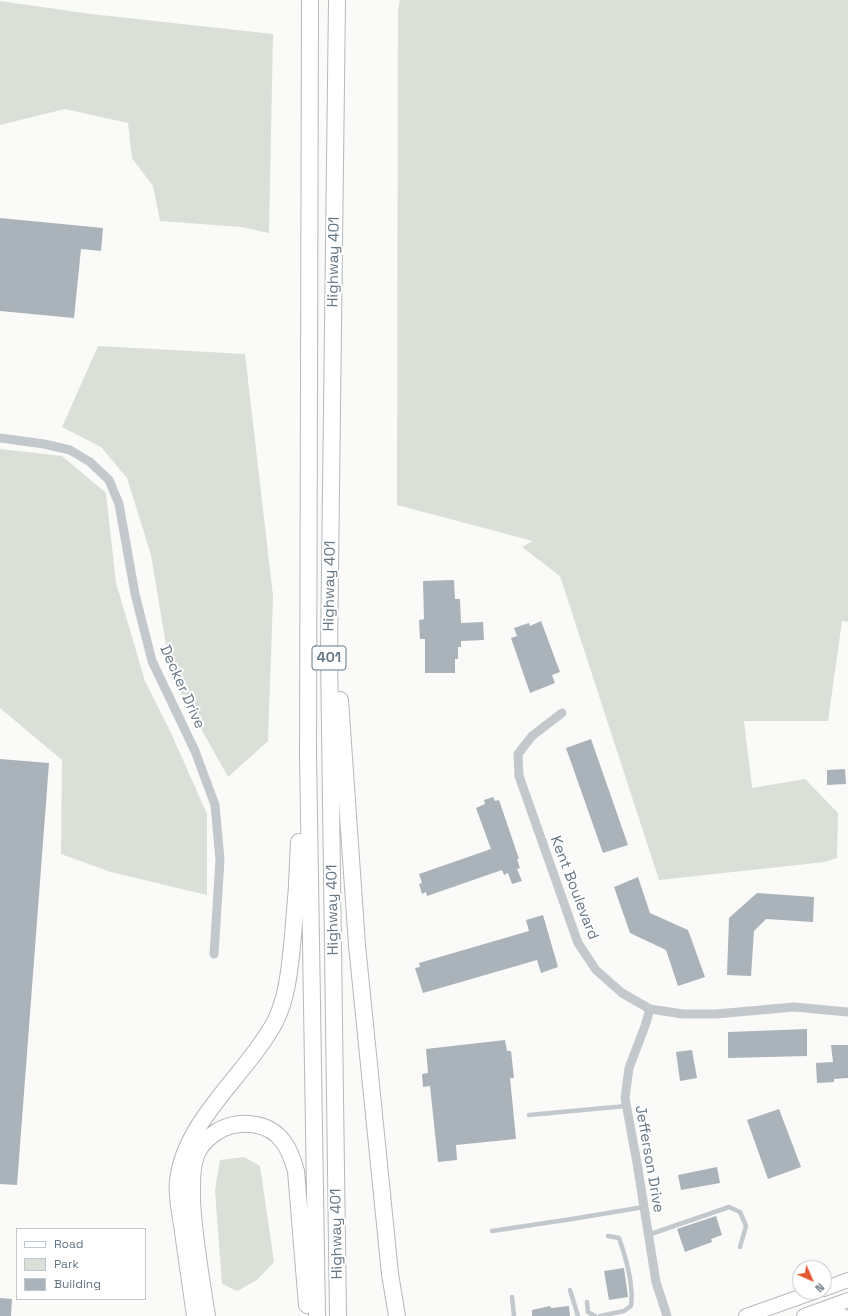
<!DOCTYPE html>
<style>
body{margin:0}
#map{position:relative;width:848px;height:1316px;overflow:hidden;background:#fafaf8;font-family:"Space Grotesk",sans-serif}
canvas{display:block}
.legend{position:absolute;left:16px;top:1228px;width:130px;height:72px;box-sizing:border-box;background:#fff;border:1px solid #c1c8cd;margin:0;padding:5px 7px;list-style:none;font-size:12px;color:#657683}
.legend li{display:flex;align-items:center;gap:8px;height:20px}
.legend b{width:20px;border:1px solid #c1c8cd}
.north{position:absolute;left:792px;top:1260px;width:40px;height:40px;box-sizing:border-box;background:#fff;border:1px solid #c1c8cd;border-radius:50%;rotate:135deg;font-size:11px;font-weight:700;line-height:16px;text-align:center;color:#657683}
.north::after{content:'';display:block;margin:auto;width:14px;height:18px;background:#e4572e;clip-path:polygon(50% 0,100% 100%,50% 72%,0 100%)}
</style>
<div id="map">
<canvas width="848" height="1316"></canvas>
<ul class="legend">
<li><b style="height:5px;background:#fff"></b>Road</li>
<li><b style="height:11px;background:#dadfd7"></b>Park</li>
<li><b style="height:11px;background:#aab3b9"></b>Building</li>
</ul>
<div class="north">N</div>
</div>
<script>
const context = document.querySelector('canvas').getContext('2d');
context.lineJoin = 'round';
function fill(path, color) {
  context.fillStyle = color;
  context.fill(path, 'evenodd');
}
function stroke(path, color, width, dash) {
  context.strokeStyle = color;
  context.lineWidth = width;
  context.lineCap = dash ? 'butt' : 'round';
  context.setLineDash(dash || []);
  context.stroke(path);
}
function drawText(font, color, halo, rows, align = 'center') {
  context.font = font + ' "Space Grotesk",sans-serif';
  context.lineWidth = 4;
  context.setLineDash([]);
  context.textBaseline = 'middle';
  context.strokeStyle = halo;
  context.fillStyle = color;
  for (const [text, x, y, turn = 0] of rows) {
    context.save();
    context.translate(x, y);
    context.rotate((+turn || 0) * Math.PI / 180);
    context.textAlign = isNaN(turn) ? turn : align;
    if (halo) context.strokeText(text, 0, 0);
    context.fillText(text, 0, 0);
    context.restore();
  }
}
fill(new Path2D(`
 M400,0H848V622L842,621L828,721H744L752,788L805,779L838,813L837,858L825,862L659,880L560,576L522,547L533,541L397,505L398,10Z
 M0,1L91,14L273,34L269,233L241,227L160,221L153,186L132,158L128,123L65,109L0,125Z
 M98,346L245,354L273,596L268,741L228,777L171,675L151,555L127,478L101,447L62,427Z
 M0,449L62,456L106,493L116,583L145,681L171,733L207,814V895L111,872L61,854L62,760L0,708Z
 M244,1157L260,1166L274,1262L257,1280L237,1291L222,1284L215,1190L220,1160Z`), '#dadfd7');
fill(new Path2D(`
 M0,218L103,228L101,251L81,249L74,318L0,311Z
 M454,580L455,599H460L461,623L483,622L484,640L461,641V647H458V659H455V673H425V639H420L419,620L424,619L423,581Z
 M541,621L560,672L552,675L555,683L530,693L511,638L517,636L514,628L529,623L530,626Z
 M591,739L628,845L603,853L566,748Z
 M0,759L49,763L17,1185L0,1184Z
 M845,769L846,784L827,785V770Z
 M493,797L495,801L499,800L519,859H517L520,868L517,869L522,881L512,884L508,873L504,875L502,870L427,896L426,892L422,894L419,884L422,883L419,874L491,849L476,808L485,804L484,800Z
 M638,877L650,913L688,930L705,977L678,986L666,950L630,933L614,887Z
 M757,893L814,897L813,922L766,919L754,931L751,976L727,975L729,918Z
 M543,915L558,967L541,973L537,960L423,993L415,968L420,967L419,963L529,931L526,920Z
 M807,1029V1056L728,1058V1032Z
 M505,1040L507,1051H511L514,1078H510L516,1139L456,1145L457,1160L438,1162L430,1086L423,1087L422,1074L428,1073L426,1049Z
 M831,1045H848V1078L834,1079V1082L817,1083L816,1063L833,1062Z
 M692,1050L697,1078L680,1081L676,1052Z
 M779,1109L801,1167L768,1179L747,1120Z
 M717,1167L720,1183L681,1190L678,1175Z
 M716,1216L722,1235L711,1239L712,1242L685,1252L677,1229Z
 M624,1268L628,1297L609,1300L604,1271Z
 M0,1298L12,1299L11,1316H0Z
 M550,1306L551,1308L569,1306L570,1316H532V1310Z`), '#aab3b9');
const primary = new Path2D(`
 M824,1289L848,1280
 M824,1309L843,1316
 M746,1316L814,1292
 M804,1316L848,1300`);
const motorway = new Path2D(`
 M310,0L308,754L317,1316
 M337,0L329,654L338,1316
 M340,700L357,945L390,1274L397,1316
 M195,1316C191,1288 187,1260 183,1232C181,1215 176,1197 178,1181C184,1121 247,1074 275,1022C288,996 290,965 293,936C296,905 298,874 299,842
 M207,1316C201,1278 194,1239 192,1201C192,1185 191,1168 197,1153C201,1144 210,1136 218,1131C230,1124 243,1122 257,1125C281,1130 290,1149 296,1171L307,1305`);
stroke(primary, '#b5babe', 16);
stroke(motorway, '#b4b9bd', 18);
stroke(new Path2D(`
 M529,1115L626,1106
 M492,1231L572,1219L644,1207
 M648,1235L729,1207L740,1212L746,1226L740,1247
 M570,1290L578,1316
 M512,1297L514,1316
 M587,1302L588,1312L595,1316
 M600,1316L624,1311L631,1306C634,1285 626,1258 619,1238L608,1236`), '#c3c8cc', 4.5);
stroke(new Path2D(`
 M0,438L44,444L70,450L90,462L109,480L119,504L135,594L152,661L195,751L215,805L220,860L214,954
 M562,713L532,736L518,754L519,776L578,943L596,970L622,993L650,1009L683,1014H716L794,1007L848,1012
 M650,1009L645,1026L629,1068L625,1098L637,1163L656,1282L667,1316`), '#c3c8cc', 9);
stroke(primary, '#fff', 14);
stroke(motorway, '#fff', 16);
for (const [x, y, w] of [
 [329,658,34]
]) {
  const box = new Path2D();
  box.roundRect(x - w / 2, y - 12, w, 24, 3);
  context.fillStyle = '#fff';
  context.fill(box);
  stroke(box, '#657683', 1);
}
drawText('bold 14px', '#657683', null, [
 ["401",329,658]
]);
drawText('15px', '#657683', '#fff', [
 ["Highway 401",334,262,-89],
 ["Highway 401",330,586,-89],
 ["Decker Drive",182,687,66],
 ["Kent Boulevard",574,888,69],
 ["Highway 401",333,910,-91],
 ["Jefferson Drive",649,1159,80],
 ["Highway 401",337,1234,-91]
]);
</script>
